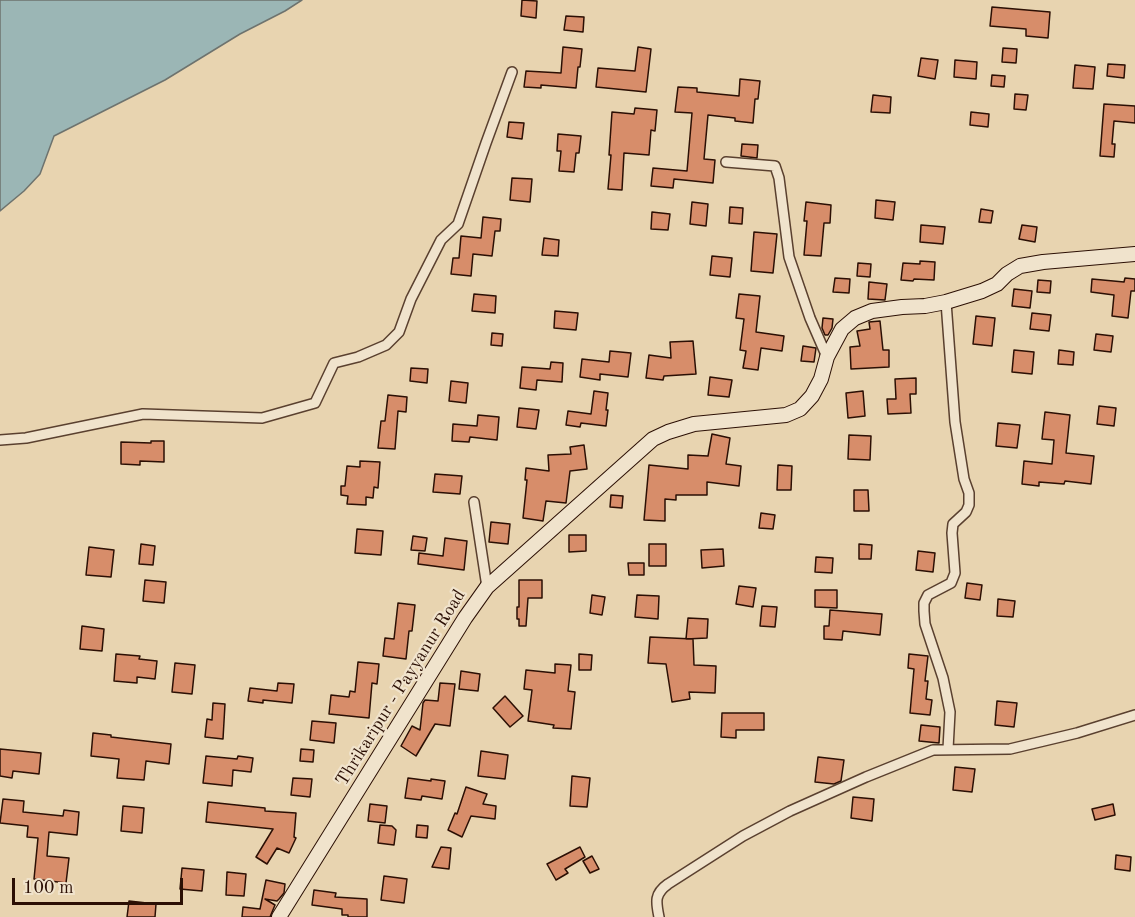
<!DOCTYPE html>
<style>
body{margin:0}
#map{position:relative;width:1135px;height:917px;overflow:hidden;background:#e8d4b0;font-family:"Old Standard TT",serif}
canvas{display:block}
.scale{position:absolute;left:12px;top:878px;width:171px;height:27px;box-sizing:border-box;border:3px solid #2b0f04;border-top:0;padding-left:8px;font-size:18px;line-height:21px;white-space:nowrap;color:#2b0f04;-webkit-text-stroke:4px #f0e3cc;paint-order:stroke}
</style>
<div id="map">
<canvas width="1135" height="917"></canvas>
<div class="scale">100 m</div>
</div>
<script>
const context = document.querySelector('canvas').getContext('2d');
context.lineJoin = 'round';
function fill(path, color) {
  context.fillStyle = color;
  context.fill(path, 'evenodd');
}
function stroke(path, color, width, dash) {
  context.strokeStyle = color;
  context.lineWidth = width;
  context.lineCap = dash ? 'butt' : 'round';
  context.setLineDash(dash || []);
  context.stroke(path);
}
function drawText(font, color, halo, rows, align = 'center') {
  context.font = font + ' "Old Standard TT",serif';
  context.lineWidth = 4.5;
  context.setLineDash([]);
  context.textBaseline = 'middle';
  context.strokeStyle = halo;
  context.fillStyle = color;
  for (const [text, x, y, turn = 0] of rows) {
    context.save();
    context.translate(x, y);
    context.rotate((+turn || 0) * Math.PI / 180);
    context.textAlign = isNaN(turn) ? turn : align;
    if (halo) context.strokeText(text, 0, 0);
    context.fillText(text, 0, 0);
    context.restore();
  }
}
const water = new Path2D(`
 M0,0H302L285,11L240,34L165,80L54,136L40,174L24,191L0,211Z`);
fill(water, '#9bb6b5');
stroke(water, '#6e736e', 1.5);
const building = new Path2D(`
 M522,0L537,1L536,18L521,16Z
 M992,7L1050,12L1048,38L1026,36V29L990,26Z
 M566,16L584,17L583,32L564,30Z
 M563,47L582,49L580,67H578L576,88L541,85V88L524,87L526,71L561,73Z
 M638,47L651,49L646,92L596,87L598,68L635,71Z
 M1003,48L1017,49L1016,63L1002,62Z
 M921,58L938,60L935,79L918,76Z
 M955,60L977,62L976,79L954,77Z
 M1108,64L1125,65L1124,78L1107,76Z
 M1075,65L1095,67L1093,89L1073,88Z
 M992,75L1005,76L1004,87L991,86Z
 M740,79L760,81L758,99H755L753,123L735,121V118L708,115L704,159L715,160L713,183L674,179L673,188L651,186L653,168L687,171L692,113L675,112L678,87L697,88V92L739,96Z
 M1015,94L1028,95L1026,110L1014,109Z
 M873,95L891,97L890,113L871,112Z
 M1104,104L1135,106V123L1114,121L1112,144H1115L1114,157L1100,156Z
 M635,108L657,110L655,131L651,130L649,155L624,153L622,190L608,189L611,155H609L612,112L634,114Z
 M971,112L989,114L988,127L970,125Z
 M509,122L524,123L522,139L507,137Z
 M558,134L581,136L579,153H576L574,172L559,171L561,151H557Z
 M742,144L758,145L757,158L741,156Z
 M512,178L532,179L530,202L510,200Z
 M876,200L895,202L893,220L875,218Z
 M692,202L708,204L706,226L690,224Z
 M806,202L831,205L830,223H824L821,256L804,255L807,221H804Z
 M730,207L743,208L742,224L729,223Z
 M981,209L993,211L991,223L979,222Z
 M652,212L670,214L668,230L651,229Z
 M483,217L501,219L500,231H495L492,256L473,254L471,276L451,274L453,258H459L461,236L481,238Z
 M921,225L945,227L943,244L920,242Z
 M1022,225L1037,227L1035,242L1019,239Z
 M754,232L777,234L773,273L751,271Z
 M544,238L559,240L558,256L542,255Z
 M712,256L732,258L730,277L710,275Z
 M920,261L935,262L934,280L914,279L913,281L901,280L903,263L920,264Z
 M858,263L871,264L870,277L857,276Z
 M835,278L850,279L849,293L833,292Z
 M1125,278L1135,279V291H1131L1128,318L1112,316L1114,295L1091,292L1092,279L1124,282Z
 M1038,280L1051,281L1050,293L1037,292Z
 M869,282L887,284L885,300L868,299Z
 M1014,289L1032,291L1030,308L1012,306Z
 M474,294L496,296L495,313L472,311Z
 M739,294L760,296L756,332L784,336L782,351L761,348L758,370L743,368L746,351L740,350L744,319L736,318Z
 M555,311L578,313L576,330L554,328Z
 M1032,313L1051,315L1049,331L1030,329Z
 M976,316L995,318L992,346L973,344Z
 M823,318L833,319L832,328L828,335H825L822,328Z
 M880,321L883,350H889V367L851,369L850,347L860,346L857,331L870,329L869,322Z
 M492,333L503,334L502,346L491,345Z
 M1096,334L1113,336L1111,352L1094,350Z
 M693,341L696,374L664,376L663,380L646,378L649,355L671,358L670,342Z
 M803,346L816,348L814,362L801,361Z
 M1014,350L1034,352L1032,374L1012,372Z
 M1059,350L1074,352L1073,365L1058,364Z
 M610,351L631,353L628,377L600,374V380L580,377L582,359L609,362Z
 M551,362L563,363L562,382L537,380L536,390L520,388L522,367L550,369Z
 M411,368L428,369L427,383L410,381Z
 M710,377L732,380L729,397L708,395Z
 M916,378V394H910L911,413L888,414L887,399H896L895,379Z
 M451,381L468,383L466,403L449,401Z
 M594,391L608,393L606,410H608L606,426L581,423L580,427L566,425L568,411L591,414Z
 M863,391L865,416L848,418L846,393Z
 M388,395L407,397L406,412L398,411L395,449L378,448L381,421H385Z
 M1099,406L1116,408L1114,426L1097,424Z
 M519,408L539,410L536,429L517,427Z
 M1045,412L1070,415L1066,453L1094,456L1091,484L1065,481L1064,484L1039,482V486L1022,484L1024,461L1052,464L1054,440L1042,439Z
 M478,415L499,417L497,440L470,437L469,442L452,441L453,424L477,426Z
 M998,423L1020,425L1017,448L996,446Z
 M712,434L730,438L726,464L741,466L739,486L707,482V495H676V500L665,499V521L644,520L649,465L688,469V455L708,456Z
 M849,435L871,436L870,460L848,459Z
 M151,441H164V462L140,461V465L121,464V442L151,443Z
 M584,445L587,469L570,471L566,503L546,501L543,521L523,518L527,480H525L526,468L549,471L548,455L571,454L570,447Z
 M360,461L380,462L378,488L374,487L373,498L366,497V505L347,504L348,496L341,495V486H345L347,466L360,467Z
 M778,465L792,466L791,490H777Z
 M435,474L462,476L460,494L433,492Z
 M854,490H868L869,511H854Z
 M611,495L623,496L622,508L610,507Z
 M761,513L775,515L773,529L759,528Z
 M491,522L510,524L508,544L489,542Z
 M357,529L383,531L381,555L355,553Z
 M569,535H586V551L569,552Z
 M413,536L427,538L425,551L411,550Z
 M445,538L467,541L464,570L418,564L419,553L443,556Z
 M141,544L155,546L153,565L139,564Z
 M649,544H666V566H649Z
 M859,544L872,545L871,559H859Z
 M89,547L114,550L111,577L86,575Z
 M723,549L724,566L702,568L701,550Z
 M918,551L935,553L933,572L916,570Z
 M816,557L833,558L832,573L815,572Z
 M628,563H644V575H629Z
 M145,580L166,582L164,603L143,601Z
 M519,580H542V598H528L526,626H519V619H517V607H519Z
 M967,583L982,585L980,600L965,598Z
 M739,586L756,588L753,607L736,604Z
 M815,590H837V608L815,607Z
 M592,595L605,597L602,615L590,613Z
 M637,595L659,596L658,619L635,617Z
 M998,599L1015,601L1013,617L997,616Z
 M398,603L415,605L412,631H409L406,659L383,656L385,638L394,639Z
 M762,606L777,607L775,627L760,626Z
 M830,610L882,614L880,635L843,631L842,640L824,639V626H829Z
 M688,618L708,619L707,638L686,639Z
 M82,626L104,629L102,651L80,649Z
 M650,637L693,639L694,665L716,666L715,693L689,692L690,699L672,702L666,664L648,663Z
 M116,654L140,656L139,659L157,661L155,679L137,677V683L114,681Z
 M579,654L592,655L591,670H579Z
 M909,654L928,656L925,681H928L926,699L932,700L930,715L910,713L914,669L908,668Z
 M358,662L379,664L377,684L372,683L369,718L329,714L331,695L349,697L350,691L355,692Z
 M175,663L195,665L192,694L172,692Z
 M555,664L571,665L568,691L575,692L571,729L553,728L554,725L528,721L532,690L524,689L526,670L555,673Z
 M461,671L480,674L478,691L459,689Z
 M278,683L294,684L292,703L263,700V703L248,701L250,688L277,691Z
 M440,683L455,684L450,726L435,724L416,756L401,746L412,726L420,730L423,703L425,700L438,701Z
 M505,696L523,716L510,727L493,708Z
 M997,701L1017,703L1014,727L995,725Z
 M213,703L225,704L223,739L205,737L207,719L212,720Z
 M722,713H764V730H736V738L721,737Z
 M312,721L336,723L334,743L310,740Z
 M921,725L940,727L939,743L919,741Z
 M93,733L111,735V737L171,744L169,764L146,761L144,780L117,778L119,759L91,756Z
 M0,749L41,753L39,774L13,771L12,778L0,776Z
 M301,749L314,750L313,762L300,761Z
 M481,751L508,755L505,779L478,776Z
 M206,756L237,759L238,756L253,758L251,772L233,770L232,786L203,783Z
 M818,757L844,760L841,781L834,784L815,782Z
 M955,767L975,769L972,792L953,790Z
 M572,776L590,778L587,807L570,806Z
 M293,778L312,779L310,797L291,795Z
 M408,778L431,781V779L445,781L442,799L422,796L421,800L405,798Z
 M466,787L487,794L483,804L496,806L495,819L471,816L462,837L448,830L455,813L457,814Z
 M853,797L874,799L872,821L851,818Z
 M3,799L24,801L23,812L63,816L64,810L79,812L77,835L49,832L47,856L69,858L66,883L34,879L38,838L27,837L28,826L0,823Z
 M208,802L265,808V811L296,813L294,837L296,838L289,853L277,848L267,864L256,857L273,829L206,822Z
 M370,804L387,806L385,823L368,821Z
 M1113,804L1115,815L1095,820L1092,809Z
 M123,806L144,808L142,833L121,831Z
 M380,825L392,826L396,830L394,845L378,843Z
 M417,825L428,826L427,838L416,837Z
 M441,847L451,848L449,869L432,867Z
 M580,847L585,857L565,869L568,873L556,880L547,864Z
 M1116,855L1131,857L1130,871L1115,869Z
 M592,856L599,869L590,873L583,861Z
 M182,868L204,870L202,891L180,889Z
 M227,872L246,874L244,896L226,895Z
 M384,876L407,879L404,903L381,900Z
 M266,880L285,884L284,893L279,899L277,901L265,899L275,905L270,917H242L243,907L260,909Z
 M314,890L336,893L335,897L367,899V917H348V915H342V909L312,905Z
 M129,901L156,904L155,917H127Z`);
fill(building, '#d78d6a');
stroke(building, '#2b0f04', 1.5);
const street = new Path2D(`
 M726,162L775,166L779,178L789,257L810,318L827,357
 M946,302L955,422L964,479L969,493V505L966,512L953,524L952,533L955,573L951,583L928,595L924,603V611L925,624L943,678L950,712L948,749
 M0,440L26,438L143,414L262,418L315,403L334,363L358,357L386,345L399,332L411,299L441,240L458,224L486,143L512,72
 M474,502L487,587
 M659,917C656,902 654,894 668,884L743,836L790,811L866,777L933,750L1010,749L1077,733L1135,715`);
const secondary = new Path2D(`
 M279,917L465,618L487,587L653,439L668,432L694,424L786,415L800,409L812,396L821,379L827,357L842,329L855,318L872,311L902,307L925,306L946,302L982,291L997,284L1007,274L1020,266L1043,262L1135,254`);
stroke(street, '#5a402f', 12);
stroke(secondary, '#2b0f04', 16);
stroke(street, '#f0e3cc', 9);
stroke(secondary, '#f0e3cc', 14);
drawText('18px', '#2b0f04', '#f0e3cc', [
 ["Thrikaripur - Payyanur Road",401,688,-58]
]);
</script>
